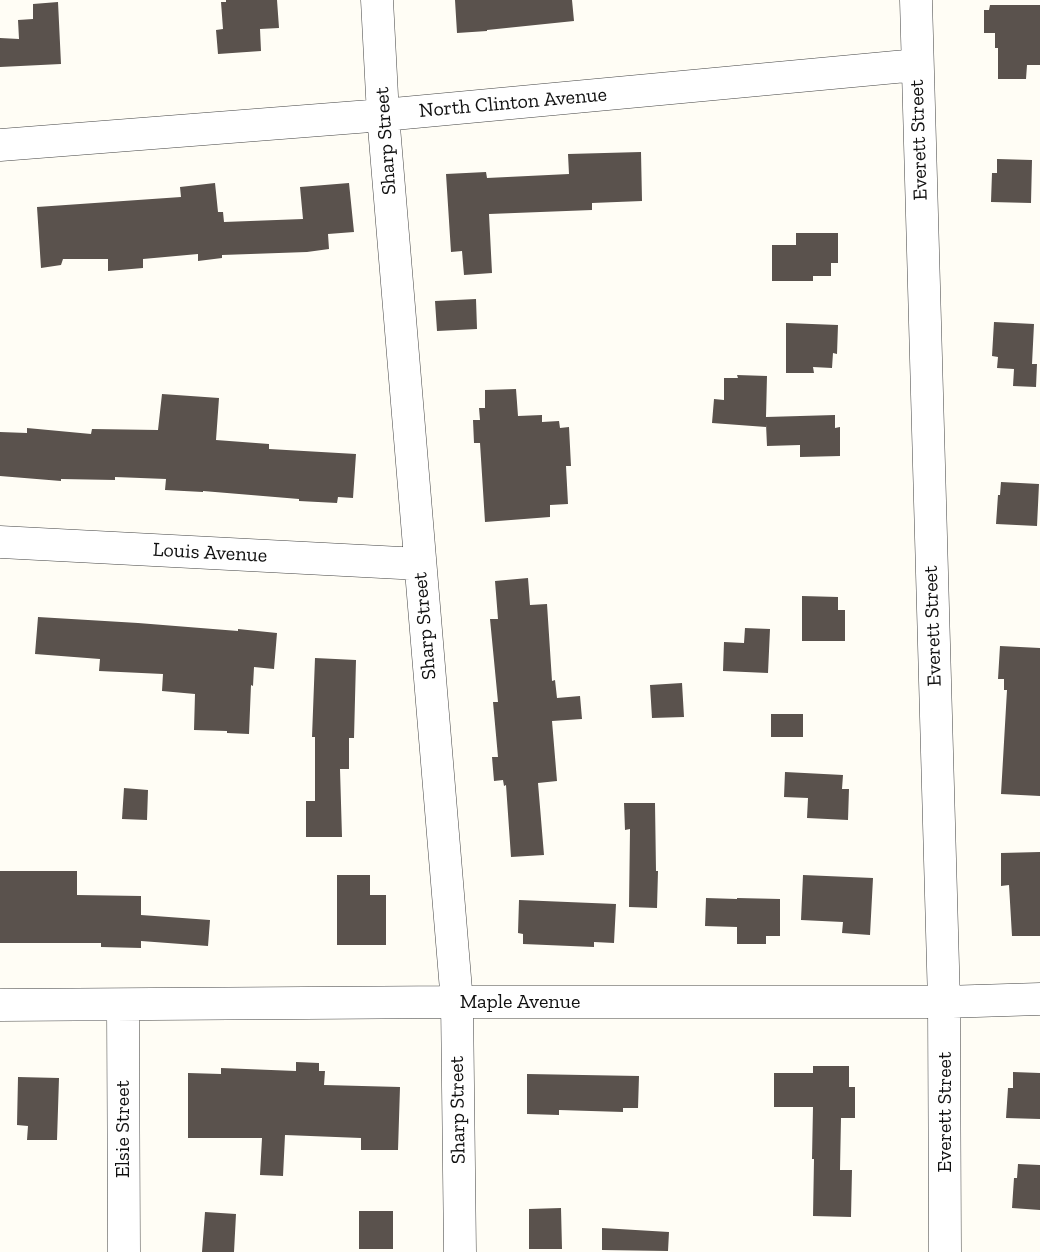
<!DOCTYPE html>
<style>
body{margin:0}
canvas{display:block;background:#fffdf5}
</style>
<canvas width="1040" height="1252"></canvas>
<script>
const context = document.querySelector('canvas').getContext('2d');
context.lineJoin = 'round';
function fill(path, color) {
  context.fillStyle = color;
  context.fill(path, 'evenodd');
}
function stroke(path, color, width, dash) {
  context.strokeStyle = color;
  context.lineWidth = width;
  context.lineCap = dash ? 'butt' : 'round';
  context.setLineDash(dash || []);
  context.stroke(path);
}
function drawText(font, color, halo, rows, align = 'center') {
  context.font = font + ' "Zilla Slab",serif';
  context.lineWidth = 6;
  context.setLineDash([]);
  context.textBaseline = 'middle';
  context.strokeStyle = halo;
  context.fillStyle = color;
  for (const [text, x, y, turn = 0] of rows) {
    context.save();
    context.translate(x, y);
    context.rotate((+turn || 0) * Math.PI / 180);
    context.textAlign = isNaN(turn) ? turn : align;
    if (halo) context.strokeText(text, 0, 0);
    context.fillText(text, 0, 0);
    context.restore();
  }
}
fill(new Path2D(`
 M226,0H277L279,28L260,29L261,51L218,54L216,30L223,29L221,2H226Z
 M455,0H572L574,21L487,30V31L457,33Z
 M58,2L61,64L0,67V38L19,39L18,20L33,19V4Z
 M990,5H1040V65H1027L1026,79H998V48H995V33H984V10H989Z
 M641,152L642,201L592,203V210L489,214L492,273L464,275L462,251L451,252L446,174L486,172L487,178L569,174L568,154Z
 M997,159L1032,160L1031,203L991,202L992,173H997Z
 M215,183L218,212H223L224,222L303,219L300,187L349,183L354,232L328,234L329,249L307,252L222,255V258L198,261V254L143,259V268L108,271V259H63L61,265L41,268L37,207L181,197L180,187Z
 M796,233H838V263H831V276H813V281H772V245H796Z
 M476,299L477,329L437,331L435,301Z
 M994,322L1034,324L1032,364H1037L1036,387L1013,386L1014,369L997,368L998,357L992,356Z
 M786,323L838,325L837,354L833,353L832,368L813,367L814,373H786Z
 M737,375L767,376L766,417L835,415V428L840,427V456L800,457V445L767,446L766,424V427L712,423L714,399L724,400V378H738Z
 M516,389L518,416L542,415V422L559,421L560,428L569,427L571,466H566L568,504L550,505V517L485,522L480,443H474L473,420H480L479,408H485V390Z
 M162,394L219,398L216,440L269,444V449L356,454L353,498L338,497L337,503L299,501V499L203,491V492L165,490L166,479L115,477V480L61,479V481L0,476V432L27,433V428L91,434L92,429L158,430Z
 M1001,482L1039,484L1037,526L996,524L998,495H1000Z
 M528,578L530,605L547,604L552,681L555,680L557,698L580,696L582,719L552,721L557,781L538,783L544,855L511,857L506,785L504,786L503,780L494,781L492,757H498L493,702H498L490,619H498L495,581Z
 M802,596L838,597V610H845V641H802Z
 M38,617L138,623L238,631V629L277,633L274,669L254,667L253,686L251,685L249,734L227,733V731L194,730L195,694L162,691L163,674L99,671L100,659L35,654Z
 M745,628L770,629L768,673L723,671L724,642L744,643Z
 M1000,646L1040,648V796L1001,794L1007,690H1004V679H998Z
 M315,658L356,660L354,738H349V769H340L342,837H306V801H315V737H312Z
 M682,683L684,717L652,718L650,685Z
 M771,714H803V737H771Z
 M785,772L843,775L842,789H849L848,820L807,818L808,798L784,797Z
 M124,788L148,790L147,820L122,819Z
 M624,803H655L656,871H658L657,908L629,907L630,829L625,830Z
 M1040,852V936H1012L1009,885L1001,886V853Z
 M0,871H77V895L141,896V915L210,920L208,946L141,941V948L101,947V943H0Z
 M337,875H370V895H386V945H337Z
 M803,875L873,878L870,935L842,933L843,922L801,920Z
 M706,898L737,899V898L780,899V936H766V944H737V927L705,926Z
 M519,900L616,904L614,943L594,942V947L523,944V934L518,933Z
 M296,1062L319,1063V1071H325L324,1085L400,1087L398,1150H361V1138L285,1135L283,1176L260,1175L262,1138H188V1073L221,1074V1068L296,1071Z
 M813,1066H849V1087H855V1118H841L840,1170H852L851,1217L813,1216L814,1159H812L813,1107H774V1073H813Z
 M1013,1072L1040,1073V1119L1006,1118L1008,1088H1013Z
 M527,1074L639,1076L638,1108H623V1112L559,1110V1115L527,1114Z
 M18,1077L59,1078L57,1140H27L28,1126L17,1125Z
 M1018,1164L1040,1165V1210L1012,1208L1014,1178H1017Z
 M561,1208L562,1249H529V1209Z
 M359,1211H393V1249H359Z
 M205,1212L236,1214L234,1252H202Z
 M602,1228L669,1232L668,1251L602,1250Z`), '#5a524d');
const minor = new Path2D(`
 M377,0L383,115L457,1002L460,1252
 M916,0L944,1002L945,1252
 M0,145L383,115L917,65
 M0,542L420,564
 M0,1005L457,1002H944L1040,999
 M123,1005L124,1252`);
stroke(minor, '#444', 33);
stroke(minor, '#fff', 32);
drawText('20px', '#111', '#fff', [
 ["North Clinton Avenue",513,103,-5],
 ["Everett Street",919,140,-92],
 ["Sharp Street",386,141,-94],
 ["Louis Avenue",210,553,3],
 ["Sharp Street",425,626,-95],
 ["Everett Street",933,626,-92],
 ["Maple Avenue",520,1002],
 ["Sharp Street",458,1110,-91],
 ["Everett Street",945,1112,-90],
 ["Elsie Street",123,1129,-90]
]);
</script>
